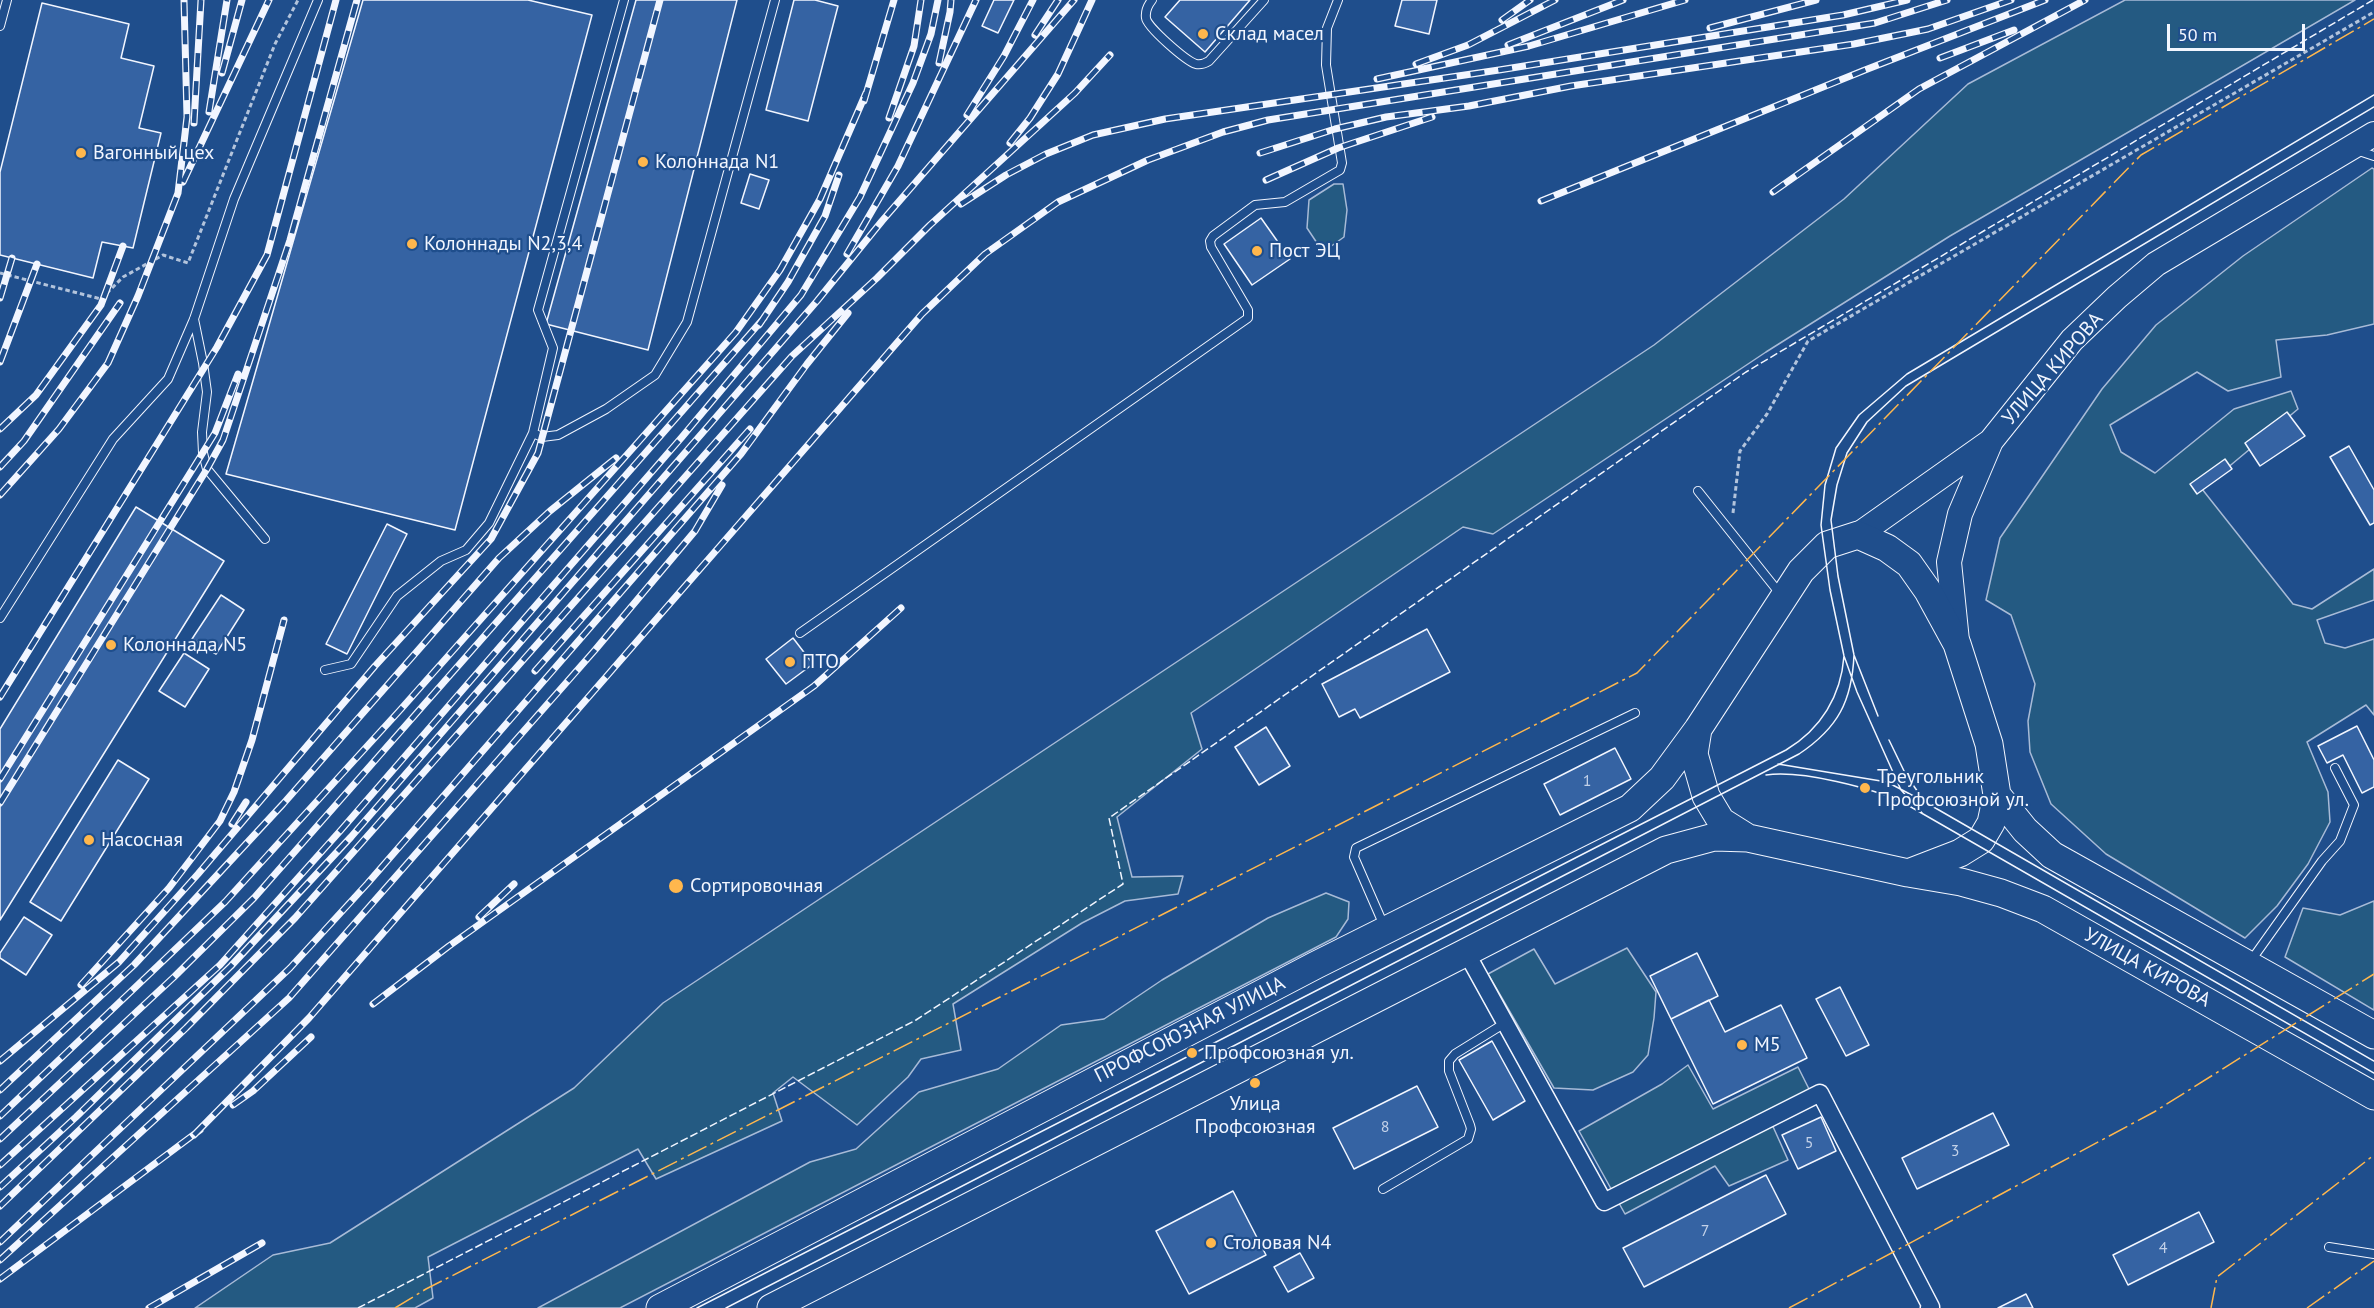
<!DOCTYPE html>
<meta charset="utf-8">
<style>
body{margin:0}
#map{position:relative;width:2374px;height:1308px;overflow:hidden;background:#1f4e8c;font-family:"PT Sans",sans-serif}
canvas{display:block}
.scale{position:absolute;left:2167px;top:24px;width:138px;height:27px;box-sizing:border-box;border:3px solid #f2f6ff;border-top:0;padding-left:8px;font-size:18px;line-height:21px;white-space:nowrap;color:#f2f6ff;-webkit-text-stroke:4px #1f4e8c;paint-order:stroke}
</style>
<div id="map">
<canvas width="2374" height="1308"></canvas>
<div class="scale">50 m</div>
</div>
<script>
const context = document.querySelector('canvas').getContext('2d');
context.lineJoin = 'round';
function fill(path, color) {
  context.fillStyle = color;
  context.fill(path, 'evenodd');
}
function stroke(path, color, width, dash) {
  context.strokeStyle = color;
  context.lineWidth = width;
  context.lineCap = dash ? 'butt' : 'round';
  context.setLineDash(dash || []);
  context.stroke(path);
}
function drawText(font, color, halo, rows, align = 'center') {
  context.font = font + ' "PT Sans",sans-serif';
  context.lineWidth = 4.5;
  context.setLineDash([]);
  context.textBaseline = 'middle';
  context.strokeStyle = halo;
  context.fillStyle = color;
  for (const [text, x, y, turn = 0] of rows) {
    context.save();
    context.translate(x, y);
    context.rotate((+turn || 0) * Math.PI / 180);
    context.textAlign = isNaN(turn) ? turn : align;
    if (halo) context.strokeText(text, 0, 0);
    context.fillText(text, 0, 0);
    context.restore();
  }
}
const green = new Path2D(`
 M2125,0H2355L1950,236L1766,352L1493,534L1463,527L1191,713L1202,749L1117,817L1132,877L1183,876L1178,894L1125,901L1082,923L953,1004L961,1050L921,1059L908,1077L857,1125L793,1077L773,1093L782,1121L656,1179L638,1149L428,1257L433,1298L415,1308H195L273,1255L330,1243L574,1088L663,1003L1654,345L1844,199L1968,84Z
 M2372,168L2374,169V324L2327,335L2276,340L2281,377L2228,391L2197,372L2110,425L2121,452L2155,473L2234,409L2291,391L2298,409L2202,489L2293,604L2312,609L2374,569V600L2317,620L2325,643L2345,648L2374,639V715L2366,705L2307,742L2328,792L2330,822L2308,864L2277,906L2245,938L2106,854L2051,804L2030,752L2028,721L2035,684L2011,615L1986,600L2000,538L2102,389L2156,325L2243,256Z
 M1334,184H1343L1347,210L1344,237L1323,252L1307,228L1309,200Z
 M1326,893L1349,902L1348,919L1336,937L620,1308H538L810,1162L856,1149L919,1092L998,1069L1061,1025L1104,1019L1162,980L1268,918Z
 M2374,901V1010L2285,957L2303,908L2340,915Z
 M1627,948L1656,992L1654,1018L1648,1055L1633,1072L1593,1090L1554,1088L1488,974L1534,949L1555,984Z
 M1688,1065L1713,1109L1798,1067L1810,1091L1766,1111L1788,1160L1729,1186L1715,1166L1625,1214L1579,1131L1662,1084Z`);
fill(green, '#245a82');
stroke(green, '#a8bbd7', 1.5);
const building = new Path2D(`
 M363,0H528L592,15L455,530L226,474Z
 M636,0H737L648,350L546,324Z
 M794,0H815L838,6L808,121L766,110Z
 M994,0H1014L998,33L982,26Z
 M1180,0H1250L1205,52L1165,17Z
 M1402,0H1437L1429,34L1395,26Z
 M42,3L129,24L121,58L154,66L139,128L161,133L133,248L102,242L93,278L0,255V172Z
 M750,174L769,180L759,209L741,203Z
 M1261,218L1290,259L1252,285L1224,244Z
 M2287,412L2305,436L2260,466L2245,443Z
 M2349,446L2374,490V523L2370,525L2330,457Z
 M2225,459L2232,469L2197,494L2190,484Z
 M136,507L224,561L0,920V729Z
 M387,524L407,534L347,654L326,644Z
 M221,595L244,610L216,654L192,639Z
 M1427,629L1450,672L1360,718L1355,709L1339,717L1322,684Z
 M793,638L813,664L786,684L766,659Z
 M184,653L209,669L185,707L159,691Z
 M2357,726L2374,760V787L2362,793L2343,755L2327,763L2318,746Z
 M1266,727L1290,766L1259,785L1235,747Z
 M1615,748L1631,779L1560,815L1544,784Z
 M118,760L149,779L61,921L30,902Z
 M24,917L52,935L26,975L0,958V953Z
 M1697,953L1718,996L1671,1019L1650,976Z
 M1840,987L1869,1045L1846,1056L1816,999Z
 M1709,1000L1725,1032L1781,1005L1807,1058L1713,1104L1671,1019Z
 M1492,1041L1525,1101L1493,1120L1459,1060Z
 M1417,1086L1438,1127L1354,1169L1333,1128Z
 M1993,1113L2009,1145L1917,1189L1902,1158Z
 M1821,1117L1836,1151L1798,1169L1782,1135Z
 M1766,1175L1786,1214L1644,1287L1623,1248Z
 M1233,1191L1266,1255L1189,1294L1156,1231Z
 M2199,1212L2214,1242L2128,1285L2113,1255Z
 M1300,1253L1314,1278L1288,1292L1274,1267Z
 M2026,1294L2033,1308H1998Z`);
fill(building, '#3563a3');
stroke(building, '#f2f6ff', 1.5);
const lane = new Path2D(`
 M1152,0C1148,5 1145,11 1146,18C1147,27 1186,61 1196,64C1201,65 1204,64 1209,61L1264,0
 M0,26L7,0
 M2356,150L2374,156
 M194,319L203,363L207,392L202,432L203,453L207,469L265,539
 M533,433L542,437L558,435L606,409L655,375L687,322L775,0
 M1698,491L1781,595
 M0,618L113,439L168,379L194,319L234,199L318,0
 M800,633L1248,318V310L1211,247L1210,241L1213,236L1255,205L1285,202L1340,170L1342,163L1326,65L1327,28L1338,0
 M325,670L351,664L397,596L441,561L466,550L489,523L533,433L553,348L538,310L624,0
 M1385,928L1354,857L1356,848L1635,713
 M2250,962L2322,861L2340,841L2354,805L2335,768
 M1383,1189L1468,1139L1471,1129L1470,1125L1449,1071V1061L1455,1054L1505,1023
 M2329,1247L2374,1254`);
const street = new Path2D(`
 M1466,952L1604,1202L1820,1093L1931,1307L1929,1308`);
const secondary = new Path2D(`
 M1858,535L1991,441L2072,340L2117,297L2156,264L2374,134
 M1957,641L1949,562L1960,514L1991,441`);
const primary = new Path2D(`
 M1698,729L1694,754L1706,796L1721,821L1748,838L1908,873L1961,882L2001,893L2043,909L2374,1096
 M1997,795L2025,830L2052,855L2374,1035
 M660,1308L1316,965L1630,808L1662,778L1698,729L1801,571L1827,545L1858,535L1887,548L1909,564L1928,591L1957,644L1989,744L1997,795L1991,823L1981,840L1960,853L1908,873
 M771,1308L1666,850L1714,837L1748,838`);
stroke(lane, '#f2f6ff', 10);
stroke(street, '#f2f6ff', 19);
stroke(secondary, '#f2f6ff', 26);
stroke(primary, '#f2f6ff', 29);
stroke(new Path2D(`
 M0,273L101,299L123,277L163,255L188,263L275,44L298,0
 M1733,513L1740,451L1767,414L1808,341L2374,12`), '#b3c4dc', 3, [4.5, 3]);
stroke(lane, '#1f4e8c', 8);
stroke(street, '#1f4e8c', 16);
stroke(secondary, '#1f4e8c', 24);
stroke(primary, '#1f4e8c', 27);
stroke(new Path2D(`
 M1878,716L1854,655L1838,576L1831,520L1837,485L1847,453L1867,422L1906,386L2374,107
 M1889,740L1906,775L1925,802
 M1778,764L1887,782L1925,802L2374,1061
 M1766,775C1802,770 1872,788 1904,803L2374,1073
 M1923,814L1901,790L1857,692L1844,656L1830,590L1821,525L1825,485L1836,448L1859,415L1907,374L2374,95
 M697,1308L1786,750C1821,729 1841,696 1844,656
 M726,1308L1799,754C1838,728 1852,701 1854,655`), '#f2f6ff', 1.5);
const rail = new Path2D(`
 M1502,20L1530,0
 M1710,28L1816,0
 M1035,35L1058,0
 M1508,45L1623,0
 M1940,58L2014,30
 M939,63L950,12L951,0
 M1416,64L1468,45L1555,0
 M222,73L242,0
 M1377,79L1529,46L1685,0
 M864,101L894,0
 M209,112L227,0
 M967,115L1004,56L1033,0
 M889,118L914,46L921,0
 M194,123L201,0
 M1010,143L1030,118L1058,74L1092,0
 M1260,153L1335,129L1386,117L1469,106L1571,86L1854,44L1928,29L2011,0
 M1266,180L1338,148L1432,117
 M183,182L269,0
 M1773,192L1919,89L2085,0
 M1541,201L1865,70L2045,0
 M961,204L1006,175L1046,154L1093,135L1165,119L1499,70L1843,15L1907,0
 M847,254L898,166L976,0
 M0,298L12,258
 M759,325L788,282L825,216L839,175
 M0,362L37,264
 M0,429L36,395L101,305L123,246
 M0,467L24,441L120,303
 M0,495L59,429L108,363L138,296L178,193L187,117L184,0
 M535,671L750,429
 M0,697L217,347L267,255L336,0
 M0,779L215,433L238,374
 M0,803L207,469L223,440L290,240L357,0
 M232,824L246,802
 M479,917L514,884
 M81,985L169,888L220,821L234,792L252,740L284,620
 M373,1004L449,946L814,686L901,608
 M0,1061L119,962L198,874L375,666L491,539L538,453L660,0
 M0,1090L134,965L283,804L499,558L550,511L616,458
 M233,1105L253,1091L311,1037
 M0,1116L225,902L401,709L736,332L780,270L820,199L866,93
 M194,1135L309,1018L922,314L985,254L1058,202L1148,160L1223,132L1268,120L1875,23L1947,0
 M0,1139L174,977L254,898L764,318
 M0,1165L220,965L341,830L682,437L801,295L860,197L913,83L931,34L938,0
 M0,1187L76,1117L231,966L351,837L817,301L882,221L1074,0
 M0,1206L186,1028L295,918L792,356L877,278L930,225L1075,93L1110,55
 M0,1242L290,968L367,884L741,454L807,364L848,313
 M0,1260L289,998L595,650L695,531L722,485
 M0,1279L200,1130
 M149,1308L262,1243`);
stroke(rail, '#f2f6ff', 7);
stroke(rail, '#1f4e8c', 4.5, [14]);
stroke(new Path2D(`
 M358,1308L916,1020L1123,884L1109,818L1746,372L2373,0`), '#f2f6ff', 1.5, [8, 3]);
stroke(new Path2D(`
 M395,1308L426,1289L1637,673L2141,155L2374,19
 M1789,1308L2154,1112L2374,974
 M2211,1308L2217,1277L2374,1155
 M2307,1308L2374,1261`), '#ffb74d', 1.5, [21, 4.5, 3, 4.5]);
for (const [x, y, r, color] of [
 [1203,34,6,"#ffb74d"],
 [81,153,6,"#ffb74d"],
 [643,162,6,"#ffb74d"],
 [412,244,6,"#ffb74d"],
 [1257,251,6,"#ffb74d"],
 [111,645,6,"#ffb74d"],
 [790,662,6,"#ffb74d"],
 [1865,788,6,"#ffb74d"],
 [89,840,6,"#ffb74d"],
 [676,886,8,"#ffb74d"],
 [1742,1045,6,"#ffb74d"],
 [1192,1053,6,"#ffb74d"],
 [1255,1083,6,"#ffb74d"],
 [1211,1243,6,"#ffb74d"]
]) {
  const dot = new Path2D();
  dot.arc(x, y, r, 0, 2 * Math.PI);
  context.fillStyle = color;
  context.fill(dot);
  stroke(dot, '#1f4e8c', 2);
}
drawText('16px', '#c3d1e8', null, [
 ["1",1587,781],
 ["8",1385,1127],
 ["5",1809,1143],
 ["3",1955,1151],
 ["7",1705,1231],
 ["4",2163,1248]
]);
drawText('20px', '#f2f6ff', '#1f4e8c', [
 ["Склад масел",1215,34],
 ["Вагонный цех",93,153],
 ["Колоннада N1",655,162],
 ["Колоннады N2,3,4",424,244],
 ["Пост ЭЦ",1269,251],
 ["Колоннада N5",123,645],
 ["ПТО",802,662],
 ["Треугольник",1877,777],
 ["Профсоюзной ул.",1877,800],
 ["Насосная",101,840],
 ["Сортировочная",690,886],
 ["М5",1754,1045],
 ["Профсоюзная ул.",1204,1053],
 ["Улица",1255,1104,"center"],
 ["Профсоюзная",1255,1127,"center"],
 ["Столовая N4",1223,1243]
], 'left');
drawText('20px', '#f2f6ff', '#1f4e8c', [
 ["УЛИЦА КИРОВА",2053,369,-49],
 ["УЛИЦА КИРОВА",2147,968,29],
 ["ПРОФСОЮЗНАЯ УЛИЦА",1190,1030,-27]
]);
</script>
